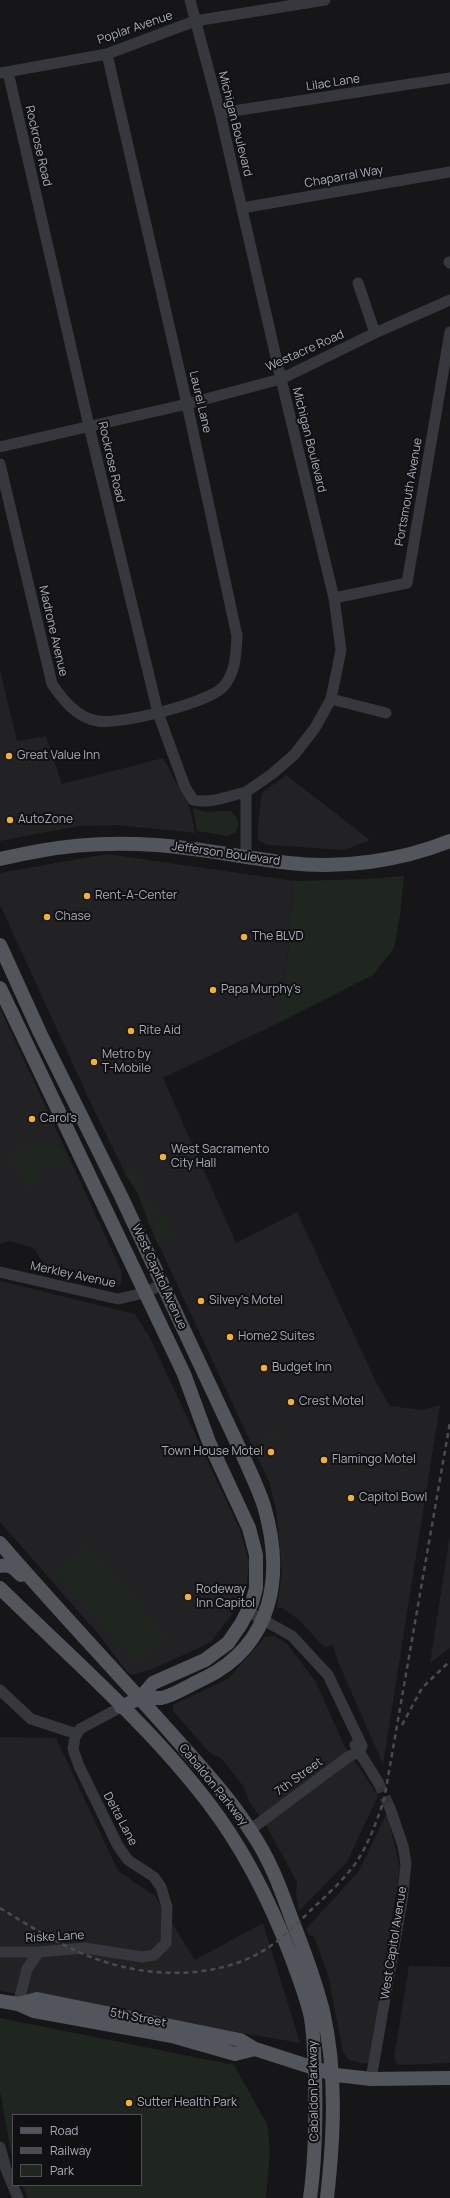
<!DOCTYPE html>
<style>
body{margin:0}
#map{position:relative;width:450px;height:2198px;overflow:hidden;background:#161618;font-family:Manrope,sans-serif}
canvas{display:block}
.legend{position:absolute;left:12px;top:2114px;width:130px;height:72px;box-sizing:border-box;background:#111113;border:1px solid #4d4f55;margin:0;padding:5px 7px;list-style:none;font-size:12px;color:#a8adb8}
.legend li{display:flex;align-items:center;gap:8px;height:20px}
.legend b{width:20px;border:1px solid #4d4f55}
</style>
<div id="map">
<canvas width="450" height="2198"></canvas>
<ul class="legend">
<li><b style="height:5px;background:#53555c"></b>Road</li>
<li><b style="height:5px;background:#4a4c52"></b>Railway</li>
<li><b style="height:11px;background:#1e261f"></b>Park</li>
</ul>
</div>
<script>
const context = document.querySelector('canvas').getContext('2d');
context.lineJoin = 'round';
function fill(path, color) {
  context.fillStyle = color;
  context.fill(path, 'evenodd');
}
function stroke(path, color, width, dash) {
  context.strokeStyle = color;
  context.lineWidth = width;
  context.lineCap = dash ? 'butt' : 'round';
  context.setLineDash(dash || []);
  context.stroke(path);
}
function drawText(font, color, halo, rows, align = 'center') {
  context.font = font + ' Manrope,sans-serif';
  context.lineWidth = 4;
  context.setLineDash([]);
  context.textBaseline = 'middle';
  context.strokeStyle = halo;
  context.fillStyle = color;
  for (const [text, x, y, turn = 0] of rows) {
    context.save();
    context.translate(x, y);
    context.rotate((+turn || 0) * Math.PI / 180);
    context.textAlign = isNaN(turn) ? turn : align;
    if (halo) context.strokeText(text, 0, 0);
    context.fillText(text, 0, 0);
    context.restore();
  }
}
fill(new Path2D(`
 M0,670L17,741L46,736L62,784L163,758L190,808L195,833L118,825L78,826L0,841Z
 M286,775L370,840L345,850L268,845L258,840V826L262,793Z
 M107,854L294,881L287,963L276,1024L163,1078L236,1243L297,1212L376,1382L390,1406L423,1410L440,1405L383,1764L339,1664L333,1645L325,1648L298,1619L282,1608H277L282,1570L276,1509L269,1482L148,1222L139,1196L125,1173L94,1110L0,905V873Z
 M0,1008L122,1272L121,1285L109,1287L44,1265L35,1250L28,1246L10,1241L0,1244Z
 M0,1281L135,1314L150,1338L240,1530L249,1562L247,1583L235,1610L211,1642L153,1669L133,1675L127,1672L100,1636L0,1522Z
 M450,1535V1648L430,1663Z
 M275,1636L287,1644L316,1682L344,1745L378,1796L347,1862L299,1911L296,1894L297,1882L268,1829L249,1801L244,1787L221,1758L210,1753L173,1711V1705L229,1678L265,1637Z
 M0,1737L56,1738L118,1871L155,1896L195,1960L263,1923L300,2043L0,1991Z
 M387,1813L400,1868L369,2062L366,2064L349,2060L343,2052L328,1975L314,1937L309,1935L306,1929L359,1871Z
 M409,1966L450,1967V2063L398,2065L394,2058Z`), '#222225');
fill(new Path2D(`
 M193,808L205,812L230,811C239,817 241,826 234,835L233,833L228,836L197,831Z
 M404,876L400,915L394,948L373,975L276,1024L287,963L294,881L369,879Z
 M47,1142L50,1148L58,1144L67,1163L54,1169L41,1166L36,1184L28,1188L16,1164L10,1166L8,1162L14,1159L12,1154L32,1144L35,1148Z
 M127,1172L139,1174C138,1190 144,1202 156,1211L151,1221L148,1220L141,1200L145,1209L147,1208L138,1190V1193L125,1174Z
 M161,1214L168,1216L172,1224L167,1226L173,1239L158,1245L153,1233Z
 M277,1430L281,1438L255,1451L253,1448Z
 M87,1546L167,1637L136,1663L55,1572Z
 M0,2018L234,2065L267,2124L270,2150L266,2198H28L22,2185H141V2115H13V2164L0,2091Z`), '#1e261f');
stroke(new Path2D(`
 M378,1782L390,1808`), '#333438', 11, [11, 5.5]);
stroke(new Path2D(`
 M190,0L220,113L281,379L334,598L341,650L331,699L315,728L294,755L272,774L246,792V857
 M8,72L89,426L158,713L185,787L193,800C210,804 229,796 246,792
 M0,73L107,54L195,21L325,0
 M220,113L450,78
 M242,208L450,172
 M449,262L450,263
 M358,283L375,333
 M0,447L187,404L281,379L375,333L450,300
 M0,464L52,684C63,700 77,718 98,721C120,725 208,703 223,687C236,673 236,653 237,636L187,404L107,54
 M334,598L407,583L450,332
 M331,699L386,713
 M0,1272L118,1299L144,1293L161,1285
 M249,1612L292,1636L328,1675L362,1746L360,1751L348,1757L250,1830
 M0,1690L31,1719L77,1734
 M355,1745L378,1782
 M0,1952H39L85,1948L142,1957L154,1955L166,1943L167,1907L161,1887L154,1877L128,1860L118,1846L79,1766L73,1749L75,1737L80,1729L121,1707
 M18,2004L27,1969L39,1952
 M371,2079L402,1901L406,1864L403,1846L390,1808
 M0,2147L6,2169L18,2198`), '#37383d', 11);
stroke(new Path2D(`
 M0,859C56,846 99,841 156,845C201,848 245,858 289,863C343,869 400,861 450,841
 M0,945L40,1033L121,1196L244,1458C251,1474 259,1490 264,1506C284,1574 274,1644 205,1678C193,1683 173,1696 161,1698C154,1698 146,1698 140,1698
 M0,988L184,1374L209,1442L249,1528L256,1555V1588L252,1603L241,1624L228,1643L205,1660L153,1683L140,1698L121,1707
 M0,1543C55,1607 114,1669 170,1732C198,1764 227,1794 250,1830C270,1859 280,1887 292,1920C304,1950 315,1980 323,2011C337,2073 334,2135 327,2198
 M0,1566C10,1564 14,1568 21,1575
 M0,1588C69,1656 148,1724 207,1801C244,1849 271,1903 292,1959C299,1979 307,1998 311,2018C314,2036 314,2054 315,2072C316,2114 316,2156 310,2198
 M0,2001L18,2004L34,2011L172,2036L235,2054L255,2049
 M18,2004L37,1999L240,2040L255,2049L336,2075L371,2079L450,2078`), '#53555c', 14);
stroke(new Path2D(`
 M402,1725L422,1688L450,1661
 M0,1908C31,1927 68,1950 102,1961C154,1978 218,1979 266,1949C283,1938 297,1924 312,1909C328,1894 347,1877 359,1858C370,1840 377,1820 384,1800L450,1422`), '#4a4c52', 2.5, [5, 4]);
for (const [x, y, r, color] of [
 [9,756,4,"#f2b134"],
 [10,820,4,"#f2b134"],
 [87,896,4,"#f2b134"],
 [47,917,4,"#f2b134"],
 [244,937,4,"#f2b134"],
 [213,990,4,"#f2b134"],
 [131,1031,4,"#f2b134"],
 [94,1062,4,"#f2b134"],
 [32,1119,4,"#f2b134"],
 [163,1157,4,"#f2b134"],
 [201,1301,4,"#f2b134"],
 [230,1337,4,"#f2b134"],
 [264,1368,4,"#f2b134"],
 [291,1402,4,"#f2b134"],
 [271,1452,4,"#f2b134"],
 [324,1460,4,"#f2b134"],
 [351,1498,4,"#f2b134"],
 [188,1597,4,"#f2b134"],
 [129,2103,4,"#f2b134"]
]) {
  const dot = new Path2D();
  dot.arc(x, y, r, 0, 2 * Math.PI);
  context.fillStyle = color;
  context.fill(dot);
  stroke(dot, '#111113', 1.5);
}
drawText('12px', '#a8adb8', '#111113', [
 ["Poplar Avenue",135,28,-19],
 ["Lilac Lane",333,83,-9],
 ["Michigan Boulevard",235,124,76],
 ["Rockrose Road",38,146,77],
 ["Chaparral Way",344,177,-10],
 ["Westacre Road",305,351,-24],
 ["Laurel Lane",200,402,77],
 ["Michigan Boulevard",309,440,76],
 ["Rockrose Road",111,462,77],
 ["Portsmouth Avenue",409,492,-80],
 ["Madrone Avenue",53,631,77],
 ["Jefferson Boulevard",226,854,8],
 ["Merkley Avenue",73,1275,12],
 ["West Capitol Avenue",159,1277,65],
 ["7th Street",299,1777,-36],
 ["Cabaldon Parkway",213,1785,51],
 ["Delta Lane",120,1819,62],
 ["Riske Lane",55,1937,-3],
 ["West Capitol Avenue",394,1943,-81],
 ["5th Street",138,2018,11],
 ["Cabaldon Parkway",314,2091,-91]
]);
drawText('12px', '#a8adb8', '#111113', [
 ["Great Value Inn",17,756],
 ["AutoZone",18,820],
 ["Rent-A-Center",95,896],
 ["Chase",55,917],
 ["The BLVD",252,937],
 ["Papa Murphy's",221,990],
 ["Rite Aid",139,1031],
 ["Metro by",102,1055],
 ["T-Mobile",102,1069],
 ["Carol's",40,1119],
 ["West Sacramento",171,1150],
 ["City Hall",171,1164],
 ["Silvey's Motel",209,1301],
 ["Home2 Suites",238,1337],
 ["Budget Inn",272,1368],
 ["Crest Motel",299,1402],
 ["Town House Motel",263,1452,"right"],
 ["Flamingo Motel",332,1460],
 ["Capitol Bowl",359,1498],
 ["Rodeway",196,1590],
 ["Inn Capitol",196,1604],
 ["Sutter Health Park",137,2103]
], 'left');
</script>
